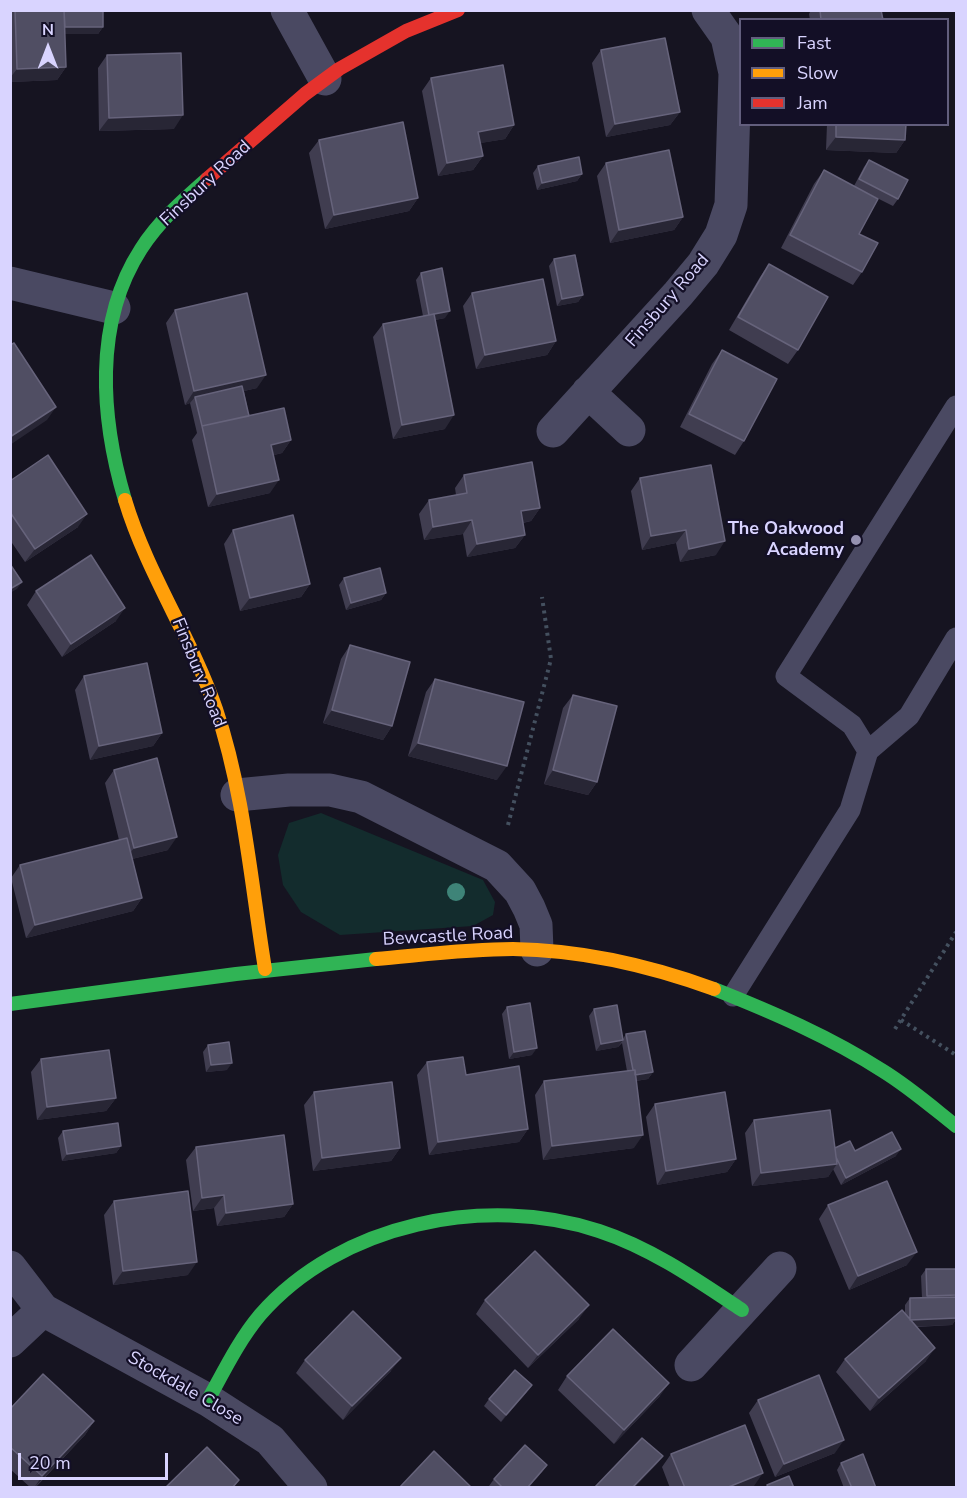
<!DOCTYPE html>
<style>
body{margin:0}
#map{position:relative;width:967px;height:1498px;overflow:hidden;background:#161421;font-family:"Nunito Sans",sans-serif}
canvas{display:block}
.frame{position:absolute;inset:0;border:12px solid #d9d4ff;pointer-events:none}
.legend{position:absolute;left:739px;top:18px;width:210px;height:108px;box-sizing:border-box;background:#130f26;border:2px solid #625e7d;margin:0;padding:8px 10px;list-style:none;font-size:18px;color:#d9d4ff}
.legend li{display:flex;align-items:center;gap:12px;height:30px}
.legend b{width:30px;border:2px solid #625e7d}
.north{position:absolute;left:18px;top:18px;width:60px;height:60px;-webkit-text-stroke:4px #130f26;paint-order:stroke;rotate:0deg;font-size:16px;font-weight:700;line-height:24px;text-align:center;color:#d9d4ff}
.north::after{content:'';display:block;margin:auto;width:21px;height:27px;background:#d9d4ff;clip-path:polygon(50% 0,100% 100%,50% 72%,0 100%)}
.scale{position:absolute;left:18px;top:1453px;width:150px;height:27px;box-sizing:border-box;border:3px solid #d9d4ff;border-top:0;padding-left:8px;font-size:18px;line-height:21px;white-space:nowrap;color:#d9d4ff;-webkit-text-stroke:4px #130f26;paint-order:stroke}
</style>
<div id="map">
<canvas width="967" height="1498"></canvas>
<div class="frame"></div>
<ul class="legend">
<li><b style="height:8px;background:#30b455"></b>Fast</li>
<li><b style="height:8px;background:#ff9f0a"></b>Slow</li>
<li><b style="height:8px;background:#e5322d"></b>Jam</li>
</ul>
<div class="north">N</div>
<div class="scale">20 m</div>
</div>
<script>
const context = document.querySelector('canvas').getContext('2d');
context.lineJoin = 'round';
function fill(path, color) {
  context.fillStyle = color;
  context.fill(path, 'evenodd');
}
function stroke(path, color, width, dash) {
  context.strokeStyle = color;
  context.lineWidth = width;
  context.lineCap = dash ? 'butt' : 'round';
  context.setLineDash(dash || []);
  context.stroke(path);
}
function drawText(font, color, halo, rows, align = 'center') {
  context.font = font + ' "Nunito Sans",sans-serif';
  context.lineWidth = 4.5;
  context.setLineDash([]);
  context.textBaseline = 'middle';
  context.strokeStyle = halo;
  context.fillStyle = color;
  for (const [text, x, y, turn = 0] of rows) {
    context.save();
    context.translate(x, y);
    context.rotate((+turn || 0) * Math.PI / 180);
    context.textAlign = isNaN(turn) ? turn : align;
    if (halo) context.strokeText(text, 0, 0);
    context.fillText(text, 0, 0);
    context.restore();
  }
}
fill(new Path2D(`
 M321,813L483,880L495,902L493,915L473,926L340,935L301,912L283,885L278,855L289,823Z`), '#132c2d');
stroke(new Path2D(`
 M508,825L551,659L542,597
 M901,1020L956,1055
 M895,1029L956,932`), '#44505f', 4, [3, 4.5]);
stroke(new Path2D(`
 M868,751L852,725L786,676L956,406
 M733,996L850,810L868,751L909,716L956,638`), '#4a4962', 21);
stroke(new Path2D(`
 M287,10L325,79
 M10,283L114,308
 M588,392L629,430
 M553,431L678,294L703,264L721,235L731,205L735,73L727,37L708,10
 M237,795L289,790H330L361,797L497,866L520,891L529,908L536,925L537,950
 M10,1267L43,1310L208,1400L270,1440L311,1488
 M10,1341L43,1310
 M691,1365L780,1268`), '#4a4962', 33);
stroke(new Path2D(`
 M125,500C101,419 93,323 141,249C158,222 183,200 207,179
 M714,989C772,1012 830,1037 883,1071C909,1087 932,1107 956,1126
 M10,1004L236,974L376,959
 M208,1400C224,1371 239,1340 260,1315C340,1223 486,1194 599,1231C651,1248 697,1280 742,1310`), '#30b455', 14);
stroke(new Path2D(`
 M125,500C147,573 191,637 216,709C244,792 251,883 265,969
 M376,959C422,955 467,949 513,949C580,950 651,966 714,989`), '#ff9f0a', 14);
stroke(new Path2D(`
 M207,179L305,94L339,69L406,31L458,10`), '#e5322d', 14);
context.fillStyle = '#3e8478';
for (const [x, y] of [
 [456,892]
]) {
  context.beginPath();
  context.arc(x, y, 9, 0, 2 * Math.PI);
  context.fill();
}
fill(new Path2D(`
 M10,10H103V27L98,34H65L66,67L57,80L10,82Z
 M811,10H881L883,20H810L809,14Z
 M601,50L680,112L670,125L606,137L592,63Z
 M107,55L174,129L99,131L98,68Z
 M431,78L514,125L505,139L480,143L483,156L473,170L438,176L422,91Z
 M827,124H906L905,140L896,153L826,150Z
 M319,140L418,198L409,211L325,229L309,153Z
 M869,160L898,199L893,206L861,190L859,234L862,272L853,285L781,248L814,184L824,170L854,186L864,167Z
 M606,163L683,217L674,230L610,243L597,176Z
 M538,166L582,174L577,181L537,190L533,173Z
 M554,259L583,295L578,302L557,306L549,266Z
 M769,264L798,350L788,364L729,330L760,277Z
 M421,273L445,318L435,320L445,429L393,439L373,337L383,324L423,316L416,280Z
 M472,293L556,341L547,355L476,369L463,306Z
 M175,310L257,388L244,391L249,416L291,440L282,453L274,455L270,493L208,507L192,440L197,433L190,403L185,405L166,323Z
 M722,350L744,441L735,455L680,427L712,364Z
 M464,475L540,508L531,521L523,523L525,535L515,548L467,557L463,534L424,540L419,514L429,500L456,495L455,488Z
 M640,478L716,555L680,562L676,543L642,550L631,491Z
 M10,481L78,527L25,562L10,540Z
 M233,530L310,584L301,597L240,611L224,544Z
 M344,578L386,593L381,600L346,610L339,585Z
 M36,591L116,621L62,657L27,605Z
 M350,645L392,726L383,740L323,723L341,659Z
 M84,676L162,733L153,746L90,760L75,690Z
 M435,679L497,780L408,756L426,692Z
 M573,695L597,782L588,795L544,784L563,708Z
 M114,770L168,850L132,859L142,898L133,911L26,938L11,878L20,865L119,840L105,783Z
 M507,1007L532,1055L509,1059L502,1014Z
 M594,1009L623,1039L626,1034L653,1072L648,1079L636,1081L634,1148L543,1160L535,1095L544,1081L627,1071L622,1043L618,1047L596,1051L589,1016Z
 M208,1045L227,1070L206,1072L203,1052Z
 M41,1059L116,1098L106,1111L37,1120L31,1072Z
 M427,1062L466,1075L528,1129L519,1142L429,1155L417,1075Z
 M314,1092L400,1148L391,1161L313,1171L304,1105Z
 M655,1104L736,1159L727,1172L657,1185L646,1117Z
 M754,1120L835,1148L896,1156L841,1185L833,1169L828,1177L752,1186L745,1133Z
 M63,1131L121,1146L116,1153L62,1161L58,1138Z
 M196,1147L293,1204L284,1217L217,1226L214,1208L193,1211L186,1160Z
 M114,1201L188,1275L113,1285L104,1215Z
 M828,1205L907,1265L849,1290L819,1219Z
 M926,1269H957V1318L952,1325L917,1327L926,1361L870,1411L836,1372L845,1359L905,1314V1305L910,1298H922L921,1276Z
 M485,1300L579,1319L528,1368L476,1314Z
 M305,1360L391,1371L343,1420L296,1373Z
 M567,1376L660,1396L614,1444L558,1390Z
 M527,1392L501,1422L484,1406L489,1399Z
 M758,1400L835,1453L775,1477L749,1413Z
 M10,1409L94,1421L85,1435L35,1488H31L10,1469Z
 M671,1454L754,1486L751,1488H670L662,1467Z
 M841,1463L876,1488H844L837,1470Z
 M547,1465L542,1472L528,1488H490L489,1486L494,1479Z`), '#403d50');
fill(new Path2D(`
 M63,27H103L98,34H58Z
 M66,67L57,80L10,82V78L17,69Z
 M680,112L670,125L606,137L615,124Z
 M183,115L174,129L99,131L109,118Z
 M514,125L505,139L469,145L478,132Z
 M836,137L905,140L896,153L826,150Z
 M483,156L473,170L438,176L447,163Z
 M582,174L577,181L537,190L542,183Z
 M418,198L409,211L325,229L334,215Z
 M683,217L674,230L610,243L619,230Z
 M583,295L578,302L557,306L562,299Z
 M450,311L445,318L424,322L429,315Z
 M556,341L547,355L476,369L485,355Z
 M266,375L257,388L196,402L195,397L190,403L185,405L194,391Z
 M56,407L47,420L10,445V437Z
 M454,415L445,429L393,439L402,425Z
 M291,440L282,453L262,458L271,445Z
 M279,480L270,493L208,507L217,494Z
 M540,508L531,521L511,525L521,511Z
 M87,514L78,527L25,562L35,549Z
 M472,520L463,534L424,540L433,527Z
 M686,530L676,543L642,550L651,536Z
 M525,535L515,548L467,557L477,544Z
 M725,541L716,555L680,562L689,549Z
 M22,582L17,589L10,593V589Z
 M310,584L301,597L240,611L250,598Z
 M386,593L381,600L346,610L351,603Z
 M125,608L116,621L62,657L71,644Z
 M332,710L392,726L383,740L323,723Z
 M162,733L153,746L90,760L99,746Z
 M418,743L507,766L497,780L408,756Z
 M553,770L597,782L588,795L544,784Z
 M177,837L168,850L124,861L134,848Z
 M142,898L133,911L26,938L35,925Z
 M623,1040L618,1047L596,1051L601,1044Z
 M537,1048L532,1055L509,1059L514,1052Z
 M232,1063L227,1070L206,1072L211,1065Z
 M653,1072L648,1079L628,1082L633,1075Z
 M116,1098L106,1111L37,1120L47,1107Z
 M528,1129L519,1142L429,1155L438,1142Z
 M643,1135L634,1148L543,1160L552,1146Z
 M121,1146L116,1153L62,1161L67,1154Z
 M400,1148L391,1161L313,1171L322,1158Z
 M901,1149L896,1156L841,1185L846,1178Z
 M736,1159L727,1172L657,1185L666,1171Z
 M837,1164L828,1177L752,1186L761,1173Z
 M224,1195L214,1208L193,1211L202,1198Z
 M293,1204L284,1217L217,1226L226,1213Z
 M917,1252L907,1265L849,1290L858,1276Z
 M197,1262L188,1275L113,1285L123,1271Z
 M957,1295V1302L922,1303L927,1296Z
 M589,1305L579,1319L528,1368L538,1355Z
 M957,1318L952,1325L905,1327L910,1320Z
 M935,1348L926,1361L870,1411L879,1398Z
 M401,1358L391,1371L343,1420L352,1406Z
 M669,1383L660,1396L614,1444L624,1430Z
 M532,1385L527,1392L501,1422L506,1415Z
 M94,1421L85,1435L34,1488L42,1476Z
 M844,1440L835,1453L775,1477L784,1464Z
 M663,1456L658,1463L634,1488H632Z
 M547,1465L542,1472L528,1488H527Z
 M763,1473L754,1486L751,1488H726Z`), '#282635');
const building = new Path2D(`
 M15,10H64L66,67L17,69Z
 M64,10H103V27H65Z
 M820,10H881L883,20H821Z
 M665,38L680,112L615,124L601,50Z
 M181,53L183,115L109,118L107,55Z
 M503,65L514,125L478,132L483,156L447,163L431,78Z
 M403,122L418,198L334,215L319,140Z
 M836,124H906L905,140L836,137Z
 M669,150L683,217L619,230L606,163Z
 M579,157L582,174L542,183L538,166Z
 M869,160L908,180L898,199L859,179Z
 M824,170L878,199L859,234L878,243L862,272L790,235Z
 M575,255L583,295L562,299L554,259Z
 M769,264L828,297L798,350L738,317Z
 M442,268L450,311L429,315L421,273Z
 M543,279L556,341L485,355L472,293Z
 M247,293L266,375L194,391L175,310Z
 M434,314L454,415L402,425L383,324Z
 M14,343L56,407L10,437V345Z
 M722,350L777,379L744,441L689,414Z
 M242,386L249,416L202,426L195,397Z
 M284,408L291,440L271,445L279,480L217,494L202,426Z
 M48,455L87,514L35,549L10,512V481Z
 M532,462L540,508L521,511L525,535L477,544L472,520L433,527L429,500L467,493L464,475Z
 M711,465L725,541L689,549L686,530L651,536L640,478Z
 M293,515L310,584L250,598L233,530Z
 M91,555L125,608L71,644L36,591Z
 M10,564L22,582L10,589Z
 M380,568L386,593L351,603L344,578Z
 M350,645L410,662L392,726L332,710Z
 M147,663L162,733L99,746L84,676Z
 M435,679L524,702L507,766L418,743Z
 M573,695L617,706L597,782L553,770Z
 M157,758L177,837L134,848L114,770Z
 M127,838L142,898L35,925L20,865Z
 M530,1003L537,1048L514,1052L507,1007Z
 M617,1005L623,1040L601,1044L594,1009Z
 M645,1031L653,1072L635,1075V1070H633L626,1034Z
 M229,1042L232,1063L211,1065L208,1045Z
 M109,1050L116,1098L47,1107L41,1059Z
 M463,1057L466,1075L519,1066L528,1129L438,1142L427,1062Z
 M635,1070L643,1135L552,1146L544,1081Z
 M392,1082L400,1148L322,1158L314,1092Z
 M725,1092L736,1159L666,1171L655,1104Z
 M830,1110L837,1164L761,1173L754,1120Z
 M118,1123L121,1146L67,1154L63,1131Z
 M892,1132L901,1149L846,1178L836,1157L835,1148L850,1141L855,1151Z
 M284,1135L293,1204L226,1213L224,1195L202,1198L196,1147Z
 M887,1181L917,1252L858,1276L828,1205Z
 M188,1191L197,1262L123,1271L114,1201Z
 M535,1251L589,1305L538,1355L485,1300Z
 M926,1269H957V1295L927,1296Z
 M956,1297L957,1318L910,1320V1298Z
 M902,1310L935,1348L879,1398L845,1359Z
 M353,1311L401,1358L352,1406L305,1360Z
 M613,1329L669,1383L624,1430L567,1376Z
 M515,1370L532,1385L506,1415L489,1399Z
 M43,1374L94,1421L42,1476L10,1447V1409Z
 M819,1375L844,1440L784,1464L758,1400Z
 M745,1425L763,1473L726,1488H685L671,1454Z
 M642,1438L663,1456L632,1488H594Z
 M525,1445L547,1465L527,1488H503L494,1479Z
 M207,1447L239,1480L232,1488H165Z
 M434,1451L472,1488H399Z
 M863,1454L876,1488H852L841,1463Z
 M789,1476L794,1488H768L767,1485Z`);
fill(building, '#504e63');
stroke(building, '#66637b', 1.5);
for (const [x, y, r, color] of [
 [856,540,6,"#9591b1"]
]) {
  const dot = new Path2D();
  dot.arc(x, y, r, 0, 2 * Math.PI);
  context.fillStyle = color;
  context.fill(dot);
  stroke(dot, '#130f26', 2);
}
drawText('18px', '#d9d4ff', '#130f26', [
 ["Finsbury Road",206,184,-43],
 ["Finsbury Road",668,301,-49],
 ["Finsbury Road",198,673,68],
 ["Bewcastle Road",448,937,-3],
 ["Stockdale Close",185,1389,30]
]);
drawText('bold 18px', '#d9d4ff', '#130f26', [
 ["The Oakwood",844,530],
 ["Academy",844,551]
], 'right');
</script>
